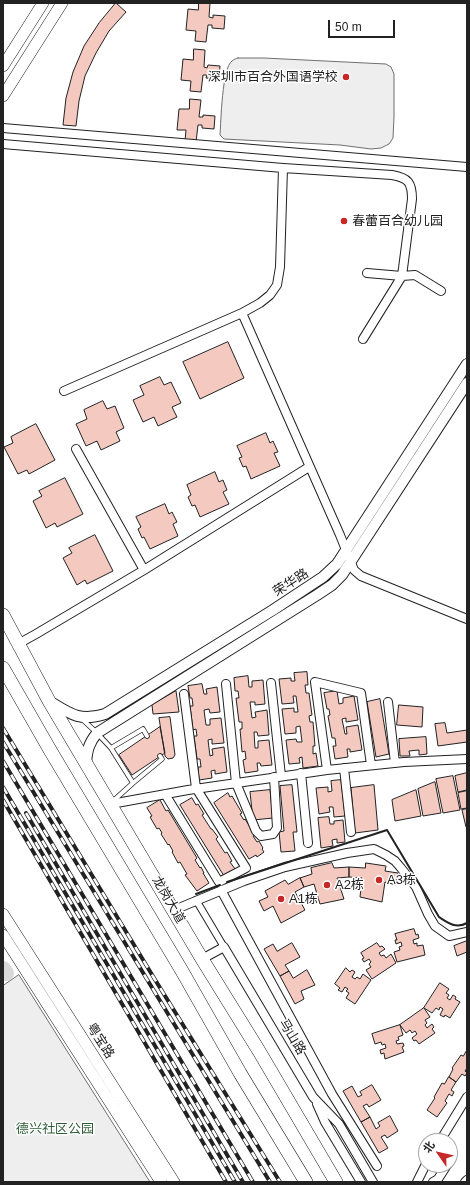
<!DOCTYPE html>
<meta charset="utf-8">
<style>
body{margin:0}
#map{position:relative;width:470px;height:1185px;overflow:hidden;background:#fff;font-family:Arial,"Noto Sans SC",sans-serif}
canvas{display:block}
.frame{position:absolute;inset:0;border:4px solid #222;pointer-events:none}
.north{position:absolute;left:418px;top:1133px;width:40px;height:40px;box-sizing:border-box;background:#fff;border:1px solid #a7a7a7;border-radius:50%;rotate:304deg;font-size:11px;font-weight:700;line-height:16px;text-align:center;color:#222}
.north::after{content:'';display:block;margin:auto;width:14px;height:18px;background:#c62828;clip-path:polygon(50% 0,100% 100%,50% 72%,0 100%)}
.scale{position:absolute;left:328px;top:20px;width:67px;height:18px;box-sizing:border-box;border:2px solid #222;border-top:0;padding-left:5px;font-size:12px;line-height:14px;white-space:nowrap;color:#222;-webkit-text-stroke:3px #fff;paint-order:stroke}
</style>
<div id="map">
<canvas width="470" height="1185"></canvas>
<div class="frame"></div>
<div class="north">北</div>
<div class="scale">50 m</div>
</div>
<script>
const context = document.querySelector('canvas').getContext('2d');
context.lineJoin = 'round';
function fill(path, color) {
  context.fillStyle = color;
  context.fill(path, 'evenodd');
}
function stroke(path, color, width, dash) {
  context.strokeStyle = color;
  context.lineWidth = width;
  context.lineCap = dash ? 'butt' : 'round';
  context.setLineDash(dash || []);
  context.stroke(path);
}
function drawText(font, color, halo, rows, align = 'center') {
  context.font = font + ' Arial,"Noto Sans SC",sans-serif';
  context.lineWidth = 3;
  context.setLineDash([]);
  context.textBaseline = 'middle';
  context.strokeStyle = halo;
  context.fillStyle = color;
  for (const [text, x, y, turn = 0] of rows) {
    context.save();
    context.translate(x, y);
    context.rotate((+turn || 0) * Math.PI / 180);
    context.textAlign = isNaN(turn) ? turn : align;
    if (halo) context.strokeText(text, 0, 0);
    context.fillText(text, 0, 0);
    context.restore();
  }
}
const green = new Path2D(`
 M238,58H264L386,64L391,67L394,74V117L393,138L389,144L381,148L371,149L340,145L224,139L220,135C221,121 222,68 232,61C234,59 236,59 238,58Z
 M19,975L150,1182H3V986Z`);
fill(green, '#eee');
stroke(green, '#6f6f6f', 1);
stroke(new Path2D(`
 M3,969L6,973`), '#d9d9d9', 16);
const building = new Path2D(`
 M116,3L126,12L109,31L96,53L85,76L79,101L76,126L63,125L66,98L73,72L84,46L99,23Z
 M199,3H210L209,17L213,18V15L225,16L224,29L212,28V25H208L206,42L195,41L196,31L186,30L188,9L198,10Z
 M194,49L205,50L204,67L207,68L208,65L220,66L219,79L206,78L207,75H203L201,92L190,91L191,81L181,80L183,59L193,60Z
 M190,99L201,100L199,117H203V115L215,116L214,129L202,128V125H198L196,142L185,141L186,130H177L179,109H189Z
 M228,342L244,378L200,399L183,362Z
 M160,377L164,385L171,382L181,403L172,407L177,417L158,426L154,417L143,422L133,400L144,395L140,386Z
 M103,401L107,409L115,406L124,428L116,432L120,441L101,450L97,441L86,446L76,424L87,419L84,410Z
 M36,424L55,460L29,474L27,470L18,474L4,447L13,443L11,437Z
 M266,433L270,443L273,441L278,452L274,453L280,466L251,479L246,466L243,467L239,458L242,457L237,446Z
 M215,472L219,482L223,480L227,490L223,492L229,504L200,517L195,505L192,506L188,497L191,495L187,485Z
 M65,478L83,514L57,527L55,523L46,528L33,501L42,496L39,491Z
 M165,504L169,514L172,512L177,522L173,524L178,536L150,549L144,537L142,538L138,529L141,527L136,517Z
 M95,535L113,571L87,584L85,580L77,585L63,558L72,553L69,548Z
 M307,672L308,685H305L306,693H309L312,715L309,716L310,722H313L315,746H313V754L316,753L318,766L303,768L302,757L299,758L300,763L289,764L286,740L296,739L297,742H302L300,726L296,727V733L285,734L282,709L294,708V712H298L296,696H293L294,703L282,704L279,679L291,678V681H295L294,673Z
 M248,676L249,687H252V681L263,680L265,704L255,705V702H250L252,718L256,717L255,712L267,710L269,735L258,736L257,732H254L255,748H258V741L269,740L272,765L261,766L260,763H257L258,771L245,773L243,760L246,759L245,751L242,752L240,729H242V722H239L236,698H239L238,691H235L234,678Z
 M202,684L204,694H207L206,689L217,687L220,712L210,713L209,709L204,710L206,725H210V719L221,718L224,743L212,744V739L208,740L210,756L213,755L212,749L224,747L227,772L215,774V770L211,771L212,778L199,780L198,767H201L200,759H197L194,736H197L196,729L193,730L190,706H193L192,698H190L188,686Z
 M176,691L179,712L153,714L152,705Z
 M337,691L339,704L343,703V698L354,696L358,720L346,722V718L342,719L345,734H347L346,727L358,725L362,750L350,752V749H347L348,757L335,759L333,746H336L335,738H332L328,716L330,715L329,709H327L324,693Z
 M380,699L389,754L376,757L367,702Z
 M399,705L423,707L422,727L397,725Z
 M170,717L175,755L173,758L168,759L165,756L159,718Z
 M445,723L447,733L467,730V742L438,746L435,724Z
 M160,727L165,753L132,775L119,755Z
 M426,737L427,754L419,755V750L409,751L410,756H400L399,739Z
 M467,773V790L458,792L455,776Z
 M453,776L460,810L443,813L436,779Z
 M341,780L345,816L334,817L333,807H329L330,812L319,814L316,788L328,787V792L332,791L331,781Z
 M435,782L441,813L423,816L418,789Z
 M292,785L297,832H293L295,851L281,852L279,832L284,831L280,786Z
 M374,785L378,830L355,833L351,788Z
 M270,790L273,818L253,820L250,792Z
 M416,790L421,816L395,821L392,800Z
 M467,791V808L461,809L458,793Z
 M228,793L230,797L232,796L242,813L240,814L244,820L245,819L255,835L253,836L257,842L259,841L263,848L262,849L264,852L257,857L256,855L249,859L214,803Z
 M192,798L196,805L198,804L204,814L202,815L211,829H212L218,837L216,839L225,853L227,852L232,861L230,862L235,869L224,876L180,805Z
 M160,800L166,811L168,810L197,858L195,860L200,868L201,867L204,873H203L209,883L197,891L185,875L187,874L180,862L178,863L172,852L173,851L169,844L168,845L161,834L162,833L159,828L157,829L150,817L152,816L147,808Z
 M467,809V826L466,827L462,810Z
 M329,817L330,824H334V821L343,820L345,842L337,843V839L332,840L333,846L321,848L318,818Z
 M332,863L334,868L349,867V877L337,878L344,899L320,904L314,884L304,887L300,878L312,874L311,868Z
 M366,863L386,866L385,871L398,873L396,885L385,882L382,902L360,897L362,878L349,877V867L365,868Z
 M300,878L304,887L295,892L305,910L281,923L273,906L264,911L259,901L268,897L265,891L285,880L288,884Z
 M414,929L416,935L418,934L419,938L413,940L414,944L417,943V946L423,945L425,955L397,962L394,952L400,950L399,947L402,946L401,942L396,944L395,940H397L395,934Z
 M467,941V952L457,956L454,946Z
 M292,943L300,957L285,965L289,971L280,976L264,949L273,944L277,951Z
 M377,943L380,947L382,946L385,949L379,953L381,956L384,955L386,958L391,954L396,963L372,979L366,970L371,967L369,964L371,962L369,959L364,962L362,959L364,958L361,953Z
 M346,968L350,972L352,970L355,972L352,977L355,979L357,977L360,979L363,974L371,980L355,1004L346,998L349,993L346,991L348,989L345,987L342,992L338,990L340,988L335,984Z
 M307,970L315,985L301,991L304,999L295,1004L280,976L289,971L293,978Z
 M440,983L449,989L446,993L449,995L447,998L450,1000L453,995L456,997L455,999L460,1002L450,1018L445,1015L444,1017L440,1015L443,1009L440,1007L439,1010L436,1008L432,1013L424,1008Z
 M424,1008L430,1017L425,1020L427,1023L425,1025L427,1028L432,1024L434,1027L432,1029L435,1033L419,1044L416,1040L414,1041L412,1038L417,1034L415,1031L412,1033L410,1030L406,1033L400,1025Z
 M400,1025L403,1035L398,1037L399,1040L396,1041L397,1044L403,1043L404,1046L402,1047L404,1052L385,1059L384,1053L381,1054L380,1050L386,1048L385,1044L382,1045L381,1042L375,1044L372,1034Z
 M467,1050V1068L465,1071L467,1073L465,1076L462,1074L456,1082L449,1077L453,1069L452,1068L461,1055L463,1056Z
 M449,1077L456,1082L451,1090L454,1092L452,1096L449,1094L445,1101L447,1103L437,1117L427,1110L435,1098L434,1097L442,1083L444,1084Z
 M372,1085L381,1100L369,1107L367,1104L363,1106L370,1117L361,1122L343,1091L352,1086L358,1097L362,1095L360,1092Z
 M390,1116L398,1131L387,1138L385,1135L381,1137L388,1148L379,1153L361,1122L370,1117L376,1129L380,1126L378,1123Z`);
fill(building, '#f3c9c0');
stroke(building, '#222', 1);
const service = new Path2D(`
 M82,719L97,733L111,748L133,783L112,802
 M111,748L143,729L147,736
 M133,783L162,759L160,756`);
const pedestrian = new Path2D(`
 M196,900L224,947`);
const minor = new Path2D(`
 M3,128L467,167
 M3,144L283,168L392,175C408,178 412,182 412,199L402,276L363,339
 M367,273L402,276L415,275L441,291
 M242,313L340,535L354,570L361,576L467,619
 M64,391L242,313L260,303L270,295L277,285L280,267L283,168
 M76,449L144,570
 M18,644L36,634L144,570L309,467
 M271,683L281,776
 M226,684L236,783L256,831L261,836L273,834L277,828L274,777
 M388,702L395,763
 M344,768L351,832
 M327,770L315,682L361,693L371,765
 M301,773L308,843
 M165,794L219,882L246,868L196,788L184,694
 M111,804L188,790L327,770L404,762L467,759
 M221,890L332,1094L377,1166
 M174,910L244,881L285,867L347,853L374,849L386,855L395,861L401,868L416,887L428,914L435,926L449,936L467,932
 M202,959L224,947L313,1097L339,1124L373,1182
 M317,1104L325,1122L361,1182
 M440,1141L467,1097
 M417,1182L426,1164
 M433,1182L438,1179L447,1165
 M465,1182L467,1180`);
const tertiary = new Path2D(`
 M49,701C70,714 80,722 105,714L273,610L323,577L337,564L467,364
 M86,763C87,750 89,743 97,733L317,595L332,585L342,575L467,383`);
const secondary = new Path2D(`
 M3,66L43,3
 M3,96L62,3
 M3,914L174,1182
 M3,935L161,1182`);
const trunk = new Path2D(`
 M3,615L49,701L202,959L259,1051L336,1182
 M3,668L50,750L182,971L240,1073L306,1182`);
stroke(service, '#222', 5.5);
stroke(pedestrian, '#222', 8);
stroke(minor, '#222', 10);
stroke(tertiary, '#222', 12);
stroke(secondary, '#222', 12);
stroke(trunk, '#222', 14);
stroke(service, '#fff', 4);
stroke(pedestrian, '#fff', 6);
stroke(minor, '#fff', 8);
stroke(tertiary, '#fff', 10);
stroke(secondary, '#fff', 11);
stroke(trunk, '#fff', 13);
const rail = new Path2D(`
 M3,728L154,978L280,1182
 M3,742L270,1182
 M3,761L253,1182
 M3,787L235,1182
 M3,800L226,1182
 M26,813L243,1182`);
stroke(rail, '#222', 4);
stroke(rail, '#fff', 2.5, [8]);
stroke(new Path2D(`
 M227,882L387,830L439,917C448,923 456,929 467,923
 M196,894L220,885`), '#222', 2);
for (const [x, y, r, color] of [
 [346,77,4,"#c62828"],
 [344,221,4,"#c62828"],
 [379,880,4,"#c62828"],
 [327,885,4,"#c62828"],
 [281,899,4,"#c62828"]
]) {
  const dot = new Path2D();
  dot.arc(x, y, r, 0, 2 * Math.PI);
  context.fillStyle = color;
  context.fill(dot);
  stroke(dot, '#fff', 1.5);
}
drawText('13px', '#222', '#fff', [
 ["深圳市百合外国语学校",338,77,"right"],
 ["春蕾百合幼儿园",352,221],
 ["A3栋",387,880],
 ["A2栋",335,885],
 ["A1栋",289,899]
], 'left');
drawText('13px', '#222', '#fff', [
 ["荣华路",291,583,-33],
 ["龙岗大道",168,900,60],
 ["马山路",292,1037,59],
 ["粤宝路",100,1041,57]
]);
drawText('13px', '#2f5e38', '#fff', [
 ["德兴社区公园",55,1129]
]);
</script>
